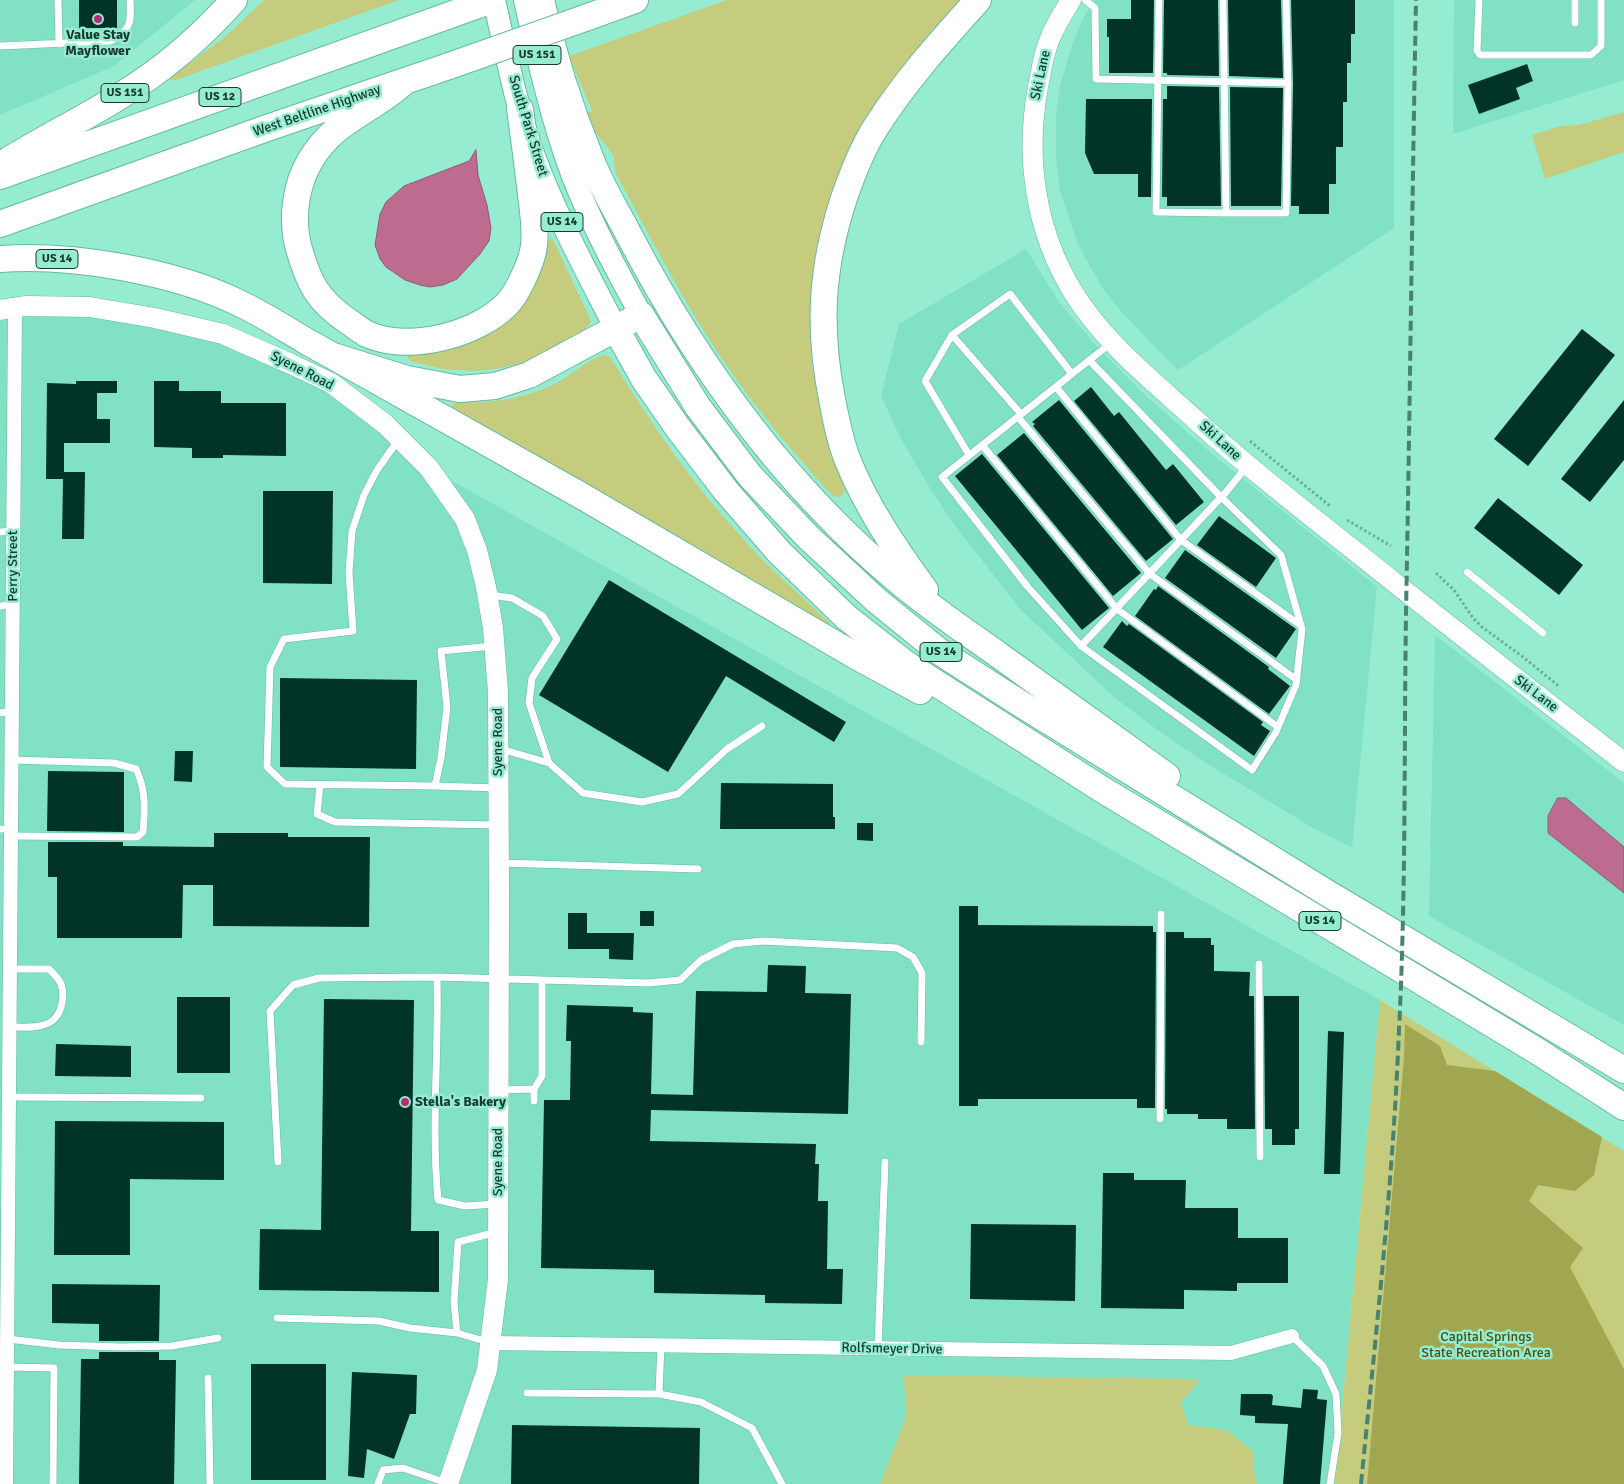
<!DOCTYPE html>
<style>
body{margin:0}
canvas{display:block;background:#96ecd1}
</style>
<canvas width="1624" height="1484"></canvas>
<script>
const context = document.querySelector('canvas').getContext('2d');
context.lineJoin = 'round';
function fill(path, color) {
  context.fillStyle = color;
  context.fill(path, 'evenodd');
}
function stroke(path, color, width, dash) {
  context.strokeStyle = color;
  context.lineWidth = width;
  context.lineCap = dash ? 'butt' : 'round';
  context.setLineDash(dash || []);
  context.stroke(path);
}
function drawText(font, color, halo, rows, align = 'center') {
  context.font = font + ' Signika,sans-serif';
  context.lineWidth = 5;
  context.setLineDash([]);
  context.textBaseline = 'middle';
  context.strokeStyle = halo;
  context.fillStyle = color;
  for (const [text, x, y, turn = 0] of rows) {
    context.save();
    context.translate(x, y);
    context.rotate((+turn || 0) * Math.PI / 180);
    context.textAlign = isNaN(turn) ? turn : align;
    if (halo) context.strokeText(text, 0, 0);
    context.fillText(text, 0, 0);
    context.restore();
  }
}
fill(new Path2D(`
 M0,0H195L114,66L0,115Z
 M1094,0H1394V228L1178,370L1122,313L1104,290L1085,258L1077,241L1060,191L1056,156V115L1060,86L1072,45L1082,20Z
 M1454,0H1624V80L1453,134Z
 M1026,249L1059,302L1101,351L1146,396L1211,453L1377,587L1352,848L1313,828L1201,760L1156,729L1114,697L1021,610L955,526L926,482L899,435L881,396L899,324Z
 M0,310L155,318L291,364L429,468L1380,1000L1335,1484H0Z
 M1435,635L1624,783V1025L1429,916Z`), '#81e1c4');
fill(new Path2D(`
 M264,0H399L173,81L170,80L171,77L225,37Z
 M727,0H962L839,174L821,228L812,284L810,312L812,366L822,420L845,490L843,494L840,497L833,496C786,445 741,391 704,331C672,280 644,225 615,172L614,156L588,123L585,114L592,111L569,56Z
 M1624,112V152L1545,179L1532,135L1561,126L1579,125Z
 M548,239H553L591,321L585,330L573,339L538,359L497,369L475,371L442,369L410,361L405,352H438L470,343L499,326Z
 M604,355L610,357C650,422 693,485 745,541C771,570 801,596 830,623L826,625L449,410L455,402C491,404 528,399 560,381C574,373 588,359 604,355Z
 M1380,1000L1624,1151V1484H1335Z
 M904,1375L1201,1379L1181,1402L1188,1425L1226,1430L1254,1452V1469L1257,1484H880L906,1417Z`), '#c5cc7e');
fill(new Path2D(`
 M1405,1024L1440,1046L1447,1065L1495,1071L1602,1137L1594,1175L1575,1191L1538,1185L1529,1201L1583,1248L1570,1267L1624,1369V1484H1367L1404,1057Z`), '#a1a751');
const water = new Path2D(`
 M476,150L478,175L487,205L491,228L489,241L480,254L457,279L443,285L430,287L420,285L405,280L386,267L380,259L375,245L380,214L386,202L404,186L469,161Z
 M1558,798H1566L1624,847V893L1548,833V816Z`);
fill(water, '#bd6c90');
stroke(water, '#8b5d73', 1);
fill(new Path2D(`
 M79,0H117V28H79Z
 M1131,0H1154L1153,73H1109V37H1107V19H1131Z
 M1164,0H1218L1219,76L1167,75V73H1163Z
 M1228,0H1281L1283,78L1229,76Z
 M1291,0H1355V34H1351V63H1347V102H1343V147H1336V184H1329V214H1299V206H1291L1293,83Z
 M1527,64L1533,81L1516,88L1520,99L1479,114L1468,85Z
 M1167,86L1219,87L1221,206H1167V197H1162L1163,99H1167Z
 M1230,87L1283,88L1281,206H1231Z
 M1086,99H1152L1151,197H1138V174H1094L1085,153Z
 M1582,329L1615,355L1528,466L1494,439Z
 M76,381H117V393H97V419H110V443H64V472H85L84,539H62L63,479H46L47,383L76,384Z
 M154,381H179V391H221V403H286V456L223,455V458H192V448L154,447Z
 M1091,387L1114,416L1119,412L1166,470L1173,464L1204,502L1176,525L1074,401Z
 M1059,400L1173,539L1146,561L1033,426L1035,424L1032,422Z
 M1624,400V460L1590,502L1561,479Z
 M1024,433L1141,573L1113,596L997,455Z
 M982,454L1109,608L1082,630L955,476Z
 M263,491H333L332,584L263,583Z
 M1498,498L1583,565L1559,595L1474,528Z
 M1219,516L1276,558L1256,587L1197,545Z
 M1185,550L1296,629L1276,658L1165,578Z
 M609,580L846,722L834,742L726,676L668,772L539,695Z
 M1158,586L1269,667L1268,669L1290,686L1269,714L1135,616L1154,589L1156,590Z
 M1122,621L1127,626L1129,624L1263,722L1261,725L1270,731L1254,756L1103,647Z
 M280,678L417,680L416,769L280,767Z
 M175,751H193L192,782L174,781Z
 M48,771L124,772V832L47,831Z
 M721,783L833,784V817H835V829H720Z
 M857,823H873V841L857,840Z
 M214,833H288V837H370L369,927L213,926V885H183L182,938H57V877H48V842H123V846L214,847Z
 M959,906H978V925L1153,926V932H1156L1155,1108H1137V1099H978V1106H959Z
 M640,911H654V926H640Z
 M568,913H587V933H634L633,960L609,959V949H568Z
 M1166,932H1184V938H1211V945H1214V971L1250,972L1249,996H1254L1255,1129H1227V1119H1198V1114H1167V1109H1165Z
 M768,965L806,966L805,993L851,994L848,1114L651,1110L650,1141L816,1144L815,1164H819L818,1201H828L827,1269H843L842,1304L765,1303V1295L654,1293V1270L541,1268L544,1100H570L571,1041H566L567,1005L633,1007V1012L653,1013L651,1094L693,1095L696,991L767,992Z
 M1264,996H1299V1129H1295V1145H1272V1129H1265Z
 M177,997H230V1073H177Z
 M324,999L414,1000L411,1231H439V1292L259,1290L260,1229L321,1230Z
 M1328,1031L1344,1032L1340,1174H1324Z
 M56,1044L131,1046V1077L55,1076Z
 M55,1121L224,1122V1180L130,1179V1255H54Z
 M1103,1173H1134V1180H1186L1185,1208H1238V1238H1288V1283H1237V1291L1184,1290V1309L1101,1308Z
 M971,1224L1076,1225L1075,1301L970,1299Z
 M52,1284L160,1285L159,1341H99V1324L52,1323Z
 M99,1352H159V1360H176L174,1484H79L81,1359H99Z
 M251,1364H326V1480H251Z
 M352,1372L417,1375L416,1414H410L394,1459L367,1449L364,1478L348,1476Z
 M1303,1389L1318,1390L1317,1399L1327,1400L1320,1484H1283L1288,1424L1255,1423V1416L1240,1415L1241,1394H1271L1273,1396L1272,1405L1301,1408Z
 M512,1425L700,1428L699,1484H511Z`), '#013328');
const lane = new Path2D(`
 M58,0L59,44
 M1085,0L1095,8L1096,79L1288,83L1286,0
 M1159,0L1156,212L1226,213L1223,0
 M1479,0L1477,51L1480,55H1591L1601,46V0
 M1575,23V0
 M0,46L111,41C132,28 131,23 130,0
 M1226,213H1286L1288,83
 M952,335L1021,414
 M1111,343L942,477L1027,586L1081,646L1227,491L1247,466
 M1056,387L1181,540L1300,625
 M1018,417L1150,574L1297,680
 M399,439L377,470L364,495L352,531L349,573L353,631L284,639L270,667L267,767L285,784L435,786
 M982,445L1117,609L1278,727
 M969,455L925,381L952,335L1010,294L1072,374
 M0,532L13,531
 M1467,572L1543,633
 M490,595L512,598L543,616L557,639L532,678L529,703L549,763
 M0,606L13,604
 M493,646L441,651L447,707L441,758L435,786L498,788
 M1081,646L1252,770L1276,732L1296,685L1302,629L1281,555L1221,497L1089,360
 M0,713L11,711
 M501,749L549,763L583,793L642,802L678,794L727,749L762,726
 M320,785L317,814L335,822L498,825
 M0,829H10
 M10,836L137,837L143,832C145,809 146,790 136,769L114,763L11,760
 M502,863L698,869
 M1259,964L1260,1157
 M9,1027C21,1027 41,1029 52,1021C62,1014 65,996 61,984C59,979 53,973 49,969H9
 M534,1089L542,1076V980
 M500,1090L534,1089V1101
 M9,1097L201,1098
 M1160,1119L1161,914
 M278,1162L270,1011L293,985L319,978L437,977
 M497,1204L465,1206L438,1200C431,1126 439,1051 437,977L648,983L680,980L701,960L733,944L763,941L897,948L913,957L922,973L921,1042
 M277,1318L379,1321L410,1328L457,1333L488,1342
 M457,1333L454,1302L458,1242L497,1232
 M1292,1336L1323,1366L1336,1394L1338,1433L1330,1484
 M8,1339L59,1345L121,1347L172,1346L218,1338
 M661,1345L659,1394L701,1402L752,1428L782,1484
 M878,1348L885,1162
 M8,1367L54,1368L53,1484
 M208,1378L210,1484
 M527,1393L659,1394
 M378,1484L383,1470L403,1468L447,1483`);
const street = new Path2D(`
 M490,1343L1231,1353L1292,1336
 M6,1484L15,308`);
const secondary = new Path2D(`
 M1071,0C1063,13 1054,27 1049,41C1043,56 1041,72 1038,87C1025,157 1035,230 1073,292C1104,343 1154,382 1198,422C1261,479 1329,530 1395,583C1471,643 1547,703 1624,762
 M0,310L25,306L90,307L155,318L223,334L291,364L331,383L385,424L429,468L465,519L471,535L477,550L486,587L493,628L498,692L499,893L498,1279L487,1370L448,1484`);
const primary = new Path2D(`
 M494,0C506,52 516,106 534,156C556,216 587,272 616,329
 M525,0C538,59 551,117 572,174C591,223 616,269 641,315`);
const highway = new Path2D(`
 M541,0C553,54 569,106 590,157C600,184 616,210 629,235C697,365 784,485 896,579C929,607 965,631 1000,656C1056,696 1112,736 1167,776
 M585,18L635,0
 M405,81C372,112 334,119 310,161C295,186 291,221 299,249C309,284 318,301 349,322C355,326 361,331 367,334C408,353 478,335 508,303C518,292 533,260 534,245C536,229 533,211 531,195C528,167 524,138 520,109
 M4,163C42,139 82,120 120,96C163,70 201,37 234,0
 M0,176L492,0
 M0,224L267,128L449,66
 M0,259C73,254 173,271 239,303C262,314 284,328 306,341L580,495L854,655L920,691
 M616,329L644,379L678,428L726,491L779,552L846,617L906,664L1103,790L1537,1051L1624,1107
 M333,356L407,379L460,389L495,386L529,375L641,315L698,407L750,476L809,538L876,600L940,652L1021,704L1327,893L1624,1070
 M925,590C896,550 867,508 848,461C840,441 836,420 832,399C818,328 821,268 844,198C852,175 861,151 874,130C904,82 941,41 978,0`);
stroke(lane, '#65baa0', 8);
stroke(street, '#65baa0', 15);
stroke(secondary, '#65baa0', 21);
stroke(primary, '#65baa0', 24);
stroke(highway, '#65baa0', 28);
stroke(new Path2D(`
 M1250,441L1330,506
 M1347,520L1391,546
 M1436,573L1454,590L1473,618L1482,627L1523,657L1560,687`), '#6aaf9a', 3, [2.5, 2.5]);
stroke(lane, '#fff', 7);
stroke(street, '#fff', 14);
stroke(secondary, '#fff', 20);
stroke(primary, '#fff', 22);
stroke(highway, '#fff', 26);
stroke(new Path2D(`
 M1361,1484C1376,1333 1393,1182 1399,1030C1406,891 1404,752 1406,612C1410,408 1412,204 1416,0`), '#4a8272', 4, [10, 5]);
const highwayBridge = new Path2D(`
 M449,66L585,18`);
stroke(highwayBridge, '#65baa0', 28, []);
stroke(highwayBridge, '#fff', 26);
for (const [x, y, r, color] of [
 [98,19,5,"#b22d74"],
 [405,1102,5,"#b22d74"]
]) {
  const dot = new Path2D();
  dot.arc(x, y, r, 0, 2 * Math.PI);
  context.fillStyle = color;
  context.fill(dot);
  stroke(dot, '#96ecd1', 2);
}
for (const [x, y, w] of [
 [537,55,48],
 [125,93,48],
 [220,97,42],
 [562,222,42],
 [57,259,42],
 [941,652,42],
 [1320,921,42]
]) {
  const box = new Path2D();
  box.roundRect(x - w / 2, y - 9.5, w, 19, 4);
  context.fillStyle = '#96ecd1';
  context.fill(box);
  stroke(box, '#163a30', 1);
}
drawText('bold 12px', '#163a30', null, [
 ["US 151",537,55],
 ["US 151",125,93],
 ["US 12",220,97],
 ["US 14",562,222],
 ["US 14",57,259],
 ["US 14",941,652],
 ["US 14",1320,921]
]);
drawText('bold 14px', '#163a30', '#96ecd1', [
 ["Value Stay",98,35],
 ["Mayflower",98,51],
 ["Stella's Bakery",415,1102,"left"]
]);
drawText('14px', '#163a30', '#96ecd1', [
 ["Ski Lane",1041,75,-78],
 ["West Beltline Highway",317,111,-19],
 ["South Park Street",528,126,73],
 ["Syene Road",302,371,27],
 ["Ski Lane",1220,441,42],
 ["Perry Street",13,566,-90],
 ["Ski Lane",1536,694,37],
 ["Syene Road",498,742,-90],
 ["Syene Road",498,1162,-90],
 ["Rolfsmeyer Drive",892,1349,1]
]);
drawText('14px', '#4d500d', '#96ecd1', [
 ["Capital Springs",1486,1337],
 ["State Recreation Area",1486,1353]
]);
</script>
